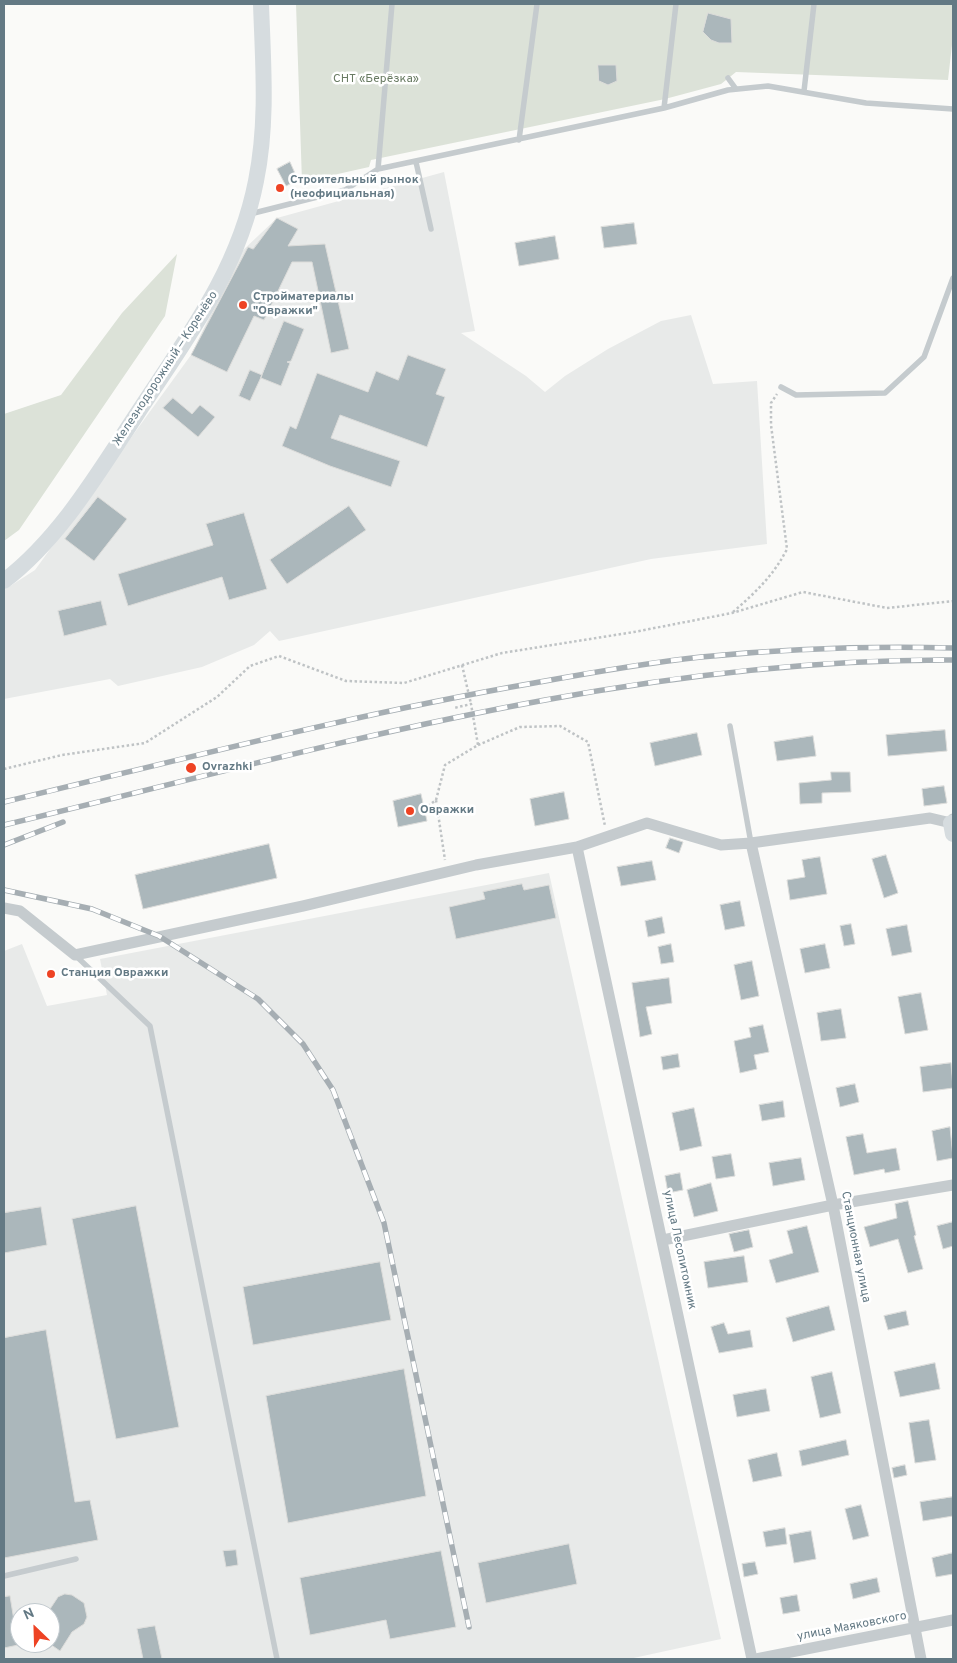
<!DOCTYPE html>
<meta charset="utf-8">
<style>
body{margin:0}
#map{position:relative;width:957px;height:1663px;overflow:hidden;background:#fafaf8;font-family:Overpass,sans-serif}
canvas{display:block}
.frame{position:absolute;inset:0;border:5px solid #637984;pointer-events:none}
.north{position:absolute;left:10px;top:1603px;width:50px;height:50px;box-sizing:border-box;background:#fff;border:1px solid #c1c9ce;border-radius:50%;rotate:336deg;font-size:14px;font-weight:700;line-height:20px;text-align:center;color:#637984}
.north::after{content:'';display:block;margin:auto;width:18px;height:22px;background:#ee4324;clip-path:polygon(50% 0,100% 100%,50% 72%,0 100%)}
</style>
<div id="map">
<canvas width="957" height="1663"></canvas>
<div class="frame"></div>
<div class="north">N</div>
</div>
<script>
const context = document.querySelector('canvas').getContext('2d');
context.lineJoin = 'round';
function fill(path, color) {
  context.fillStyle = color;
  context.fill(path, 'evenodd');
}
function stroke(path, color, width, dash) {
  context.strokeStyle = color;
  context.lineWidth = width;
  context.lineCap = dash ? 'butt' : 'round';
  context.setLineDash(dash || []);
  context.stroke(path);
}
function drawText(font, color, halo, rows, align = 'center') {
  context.font = font + ' Overpass,sans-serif';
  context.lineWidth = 5;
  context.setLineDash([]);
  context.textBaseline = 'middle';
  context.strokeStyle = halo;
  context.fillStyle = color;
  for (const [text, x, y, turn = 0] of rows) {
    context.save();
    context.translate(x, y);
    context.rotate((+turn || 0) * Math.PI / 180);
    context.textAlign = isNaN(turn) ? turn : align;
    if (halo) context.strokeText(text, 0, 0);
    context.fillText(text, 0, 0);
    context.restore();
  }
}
fill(new Path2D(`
 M444,172L475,331L461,333L526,376L545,392L565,376L608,349L661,321L691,315L713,384L757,381L767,544L651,559L279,641L270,631L254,645L202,667L118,686L110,679L4,699V590L35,570L191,355L240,253L277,218Z
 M549,873L721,1639L629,1659H4V951L22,944L47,1006L107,995L100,959ZM20,1613H50V1643H20Z`), '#e8eae9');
fill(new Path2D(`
 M296,4H953V36L948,80L736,72L721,84L665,99L371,160L369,167L302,182Z
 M177,254L165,316L19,530L4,541V414L61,395L122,313Z`), '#dce2d8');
const building = new Path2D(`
 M708,13L731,19L732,43H719L711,40L703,32Z
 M598,65H616L617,81L608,85L599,81Z
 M290,162L298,180L286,186L277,169Z
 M277,218L298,229L288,246L325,244L349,349L331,353L312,262H292L264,320L254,316L227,372L191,355L248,247L253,249Z
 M634,223L637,244L604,248L601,227Z
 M555,236L559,259L519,266L515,243Z
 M284,321L304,329L291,361L287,362L290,363L281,386L261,378Z
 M408,355L446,369L436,394L445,397L427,447L340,415L331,438L400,461L391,487L330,466L282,446L290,426L296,429L317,373L368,392L376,371L398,380Z
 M250,370L262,375L250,401L239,396Z
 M173,398L192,414L200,405L215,417L198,437L163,408Z
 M98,497L127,519L94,561L65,539Z
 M349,506L366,530L287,584L270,560Z
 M244,513L267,589L229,600L222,577L128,606L118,574L213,545L206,524Z
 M101,601L107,625L64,636L58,611Z
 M945,730L947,751L888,756L886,735Z
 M697,733L702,755L655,766L650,743Z
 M813,736L816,756L777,761L774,742Z
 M831,772H850L851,792L822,793V803L800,804L799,783L831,780Z
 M944,786L947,803L924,806L922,789Z
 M564,792L569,819L535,826L530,799Z
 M421,794L427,821L398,827L393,801Z
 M670,838L683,842L679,853L666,848Z
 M269,844L277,878L143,909L135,875Z
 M886,855L898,893L884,898L872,859Z
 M820,857L827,894L790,900L787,880L805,877L802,860Z
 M652,861L656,880L621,886L617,867Z
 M522,884L524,890L549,885L556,918L456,939L449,907L485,899L483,892Z
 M740,901L745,926L725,930L720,905Z
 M662,917L665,933L648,937L645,921Z
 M851,924L855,944L844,946L840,926Z
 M907,925L912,952L892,956L886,929Z
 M671,944L674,962L661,964L658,947Z
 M825,944L830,968L805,973L800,949Z
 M752,961L759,996L741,1000L734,965Z
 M669,978L672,1003L646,1007L652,1034L640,1037L632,983Z
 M921,993L928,1030L905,1034L898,997Z
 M841,1009L846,1038L821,1041L817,1013Z
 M763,1025L769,1052L754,1055L757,1069L740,1073L734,1041L751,1037L749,1028Z
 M678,1054L680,1067L663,1070L661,1057Z
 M951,1063L953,1088L923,1092L920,1067Z
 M855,1084L859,1102L840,1107L836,1088Z
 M783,1101L785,1117L762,1121L759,1105Z
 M694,1108L702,1146L680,1151L672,1113Z
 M950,1127L953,1158L937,1161L932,1131Z
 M863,1134L867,1153L896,1148L900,1170L885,1173L884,1169L854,1175L846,1137Z
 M731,1154L735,1176L716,1179L712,1157Z
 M801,1158L805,1180L773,1186L769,1163Z
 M680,1173L683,1190L668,1193L665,1176Z
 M711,1183L718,1211L694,1217L687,1190Z
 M908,1201L916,1235L914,1236L923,1269L908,1273L898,1239L870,1247L864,1227L897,1218L895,1204Z
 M136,1206L179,1427L116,1439L72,1219Z
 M41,1207L47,1245L4,1253V1213Z
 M953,1222V1246L943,1249L937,1226Z
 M807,1226L819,1272L776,1283L769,1260L793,1253L787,1231Z
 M749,1230L753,1247L734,1252L729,1234Z
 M744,1256L748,1282L708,1288L704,1262Z
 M380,1262L391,1320L253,1345L243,1287Z
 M829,1306L835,1330L793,1342L786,1318Z
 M906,1311L909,1325L888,1330L884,1316Z
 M724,1323L728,1334L750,1330L753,1347L719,1353L711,1327Z
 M46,1330L75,1502L90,1500L98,1540L4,1558V1338Z
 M935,1363L940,1389L900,1397L894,1372Z
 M404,1369L426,1496L288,1523L266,1396Z
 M832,1372L841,1413L820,1418L811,1377Z
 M766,1389L770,1411L737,1417L733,1395Z
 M929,1420L936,1460L915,1463L909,1423Z
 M846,1440L849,1455L802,1466L799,1451Z
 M777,1453L782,1476L753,1482L748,1460Z
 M905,1465L907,1475L894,1478L892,1468Z
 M953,1497V1516L923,1521L920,1502Z
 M861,1505L869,1536L853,1540L845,1509Z
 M785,1528L787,1544L766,1547L763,1532Z
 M811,1531L816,1559L794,1563L789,1535Z
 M569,1544L577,1584L486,1603L478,1563Z
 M236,1550L238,1565L226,1567L223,1551Z
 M441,1551L456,1627L390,1639L386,1620L310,1635L300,1578Z
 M953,1553V1574L936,1577L932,1558Z
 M755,1562L758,1574L744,1577L742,1564Z
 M877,1578L880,1592L853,1599L850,1584Z
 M65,1594L72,1595L84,1603L87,1617L84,1624L72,1632L60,1651L50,1644V1609L58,1597Z
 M797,1595L800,1611L783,1614L780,1598Z
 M10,1596L18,1645L4,1648V1597Z
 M155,1626L162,1659H143L137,1629Z`);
fill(building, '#abb7bb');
stroke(building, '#dcdcda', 1);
stroke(new Path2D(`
 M733,612C755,593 774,575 787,549L771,425V403L777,394
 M462,665L471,704
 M478,745L520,727L560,726L588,742L605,826
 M4,769L62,755L145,743L217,697L250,666L279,656L346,681L404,683L502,653L634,632L732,613L803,592L887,608L953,601
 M436,800L445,860
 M424,809L436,800L445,765L478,745L471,704L454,708`), '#bfc3c5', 2.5, [2.5, 2.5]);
stroke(new Path2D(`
 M728,78L736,89
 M804,91L814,4
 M664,108L676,4
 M519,140L537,4
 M416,162L431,229
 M378,169L392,4
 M250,214L345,190L378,169L664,108L728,90L768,86L866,103L953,109
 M781,387L796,395L885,393L924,357L953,278
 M730,726L751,843
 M75,955L150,1026L277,1659
 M4,1576L76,1559`), '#c5cbce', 5.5);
stroke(new Path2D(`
 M751,843L833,1205L921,1659
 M577,847L752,1659
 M4,908L20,911L75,955L303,906L476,865L577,847L647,823L721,845L751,843L930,818L951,823L953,819
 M663,1240L833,1205L953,1185
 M756,1659L953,1620`), '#c5cbce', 11);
stroke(new Path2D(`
 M4,581C59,539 97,475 135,417C185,340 238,273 256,181C268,122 263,63 261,4
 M951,823L953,834`), '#d6dcdf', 16);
const rail = new Path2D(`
 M4,802C180,760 355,714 534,683C589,673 645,663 701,657C782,649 872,646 953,648
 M4,825C316,750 630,658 953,660
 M4,845L63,822
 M4,890L92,909L159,936L258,999L303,1044L333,1090L384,1223L469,1627`);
stroke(rail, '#a6aeb3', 5.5);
stroke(rail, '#fff', 4, [11]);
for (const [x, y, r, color] of [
 [280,188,5,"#ee4324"],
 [243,305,5,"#ee4324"],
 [191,768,6,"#ee4324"],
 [410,811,5,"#ee4324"],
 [51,974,5,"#ee4324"]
]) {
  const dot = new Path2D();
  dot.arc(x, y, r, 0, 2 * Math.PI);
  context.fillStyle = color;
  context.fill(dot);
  stroke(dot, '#fff', 2);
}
drawText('12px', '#697b63', '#fff', [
 ["СНТ «Берёзка»",376,80]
]);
drawText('bold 12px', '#637984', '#fff', [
 ["Строительный рынок",290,181],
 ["(неофициальная)",290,195],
 ["Стройматериалы",253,298],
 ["\"Овражки\"",253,312],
 ["Ovrazhki",202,768],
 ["Овражки",420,811],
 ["Станция Овражки",61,974]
], 'left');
drawText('12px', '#637984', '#fff', [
 ["Железнодорожный — Коренёво",166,369,-57],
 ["Станционная улица",855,1247,79],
 ["улица Лесопитомник",679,1250,78],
 ["улица Маяковского",852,1627,-11]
]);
</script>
